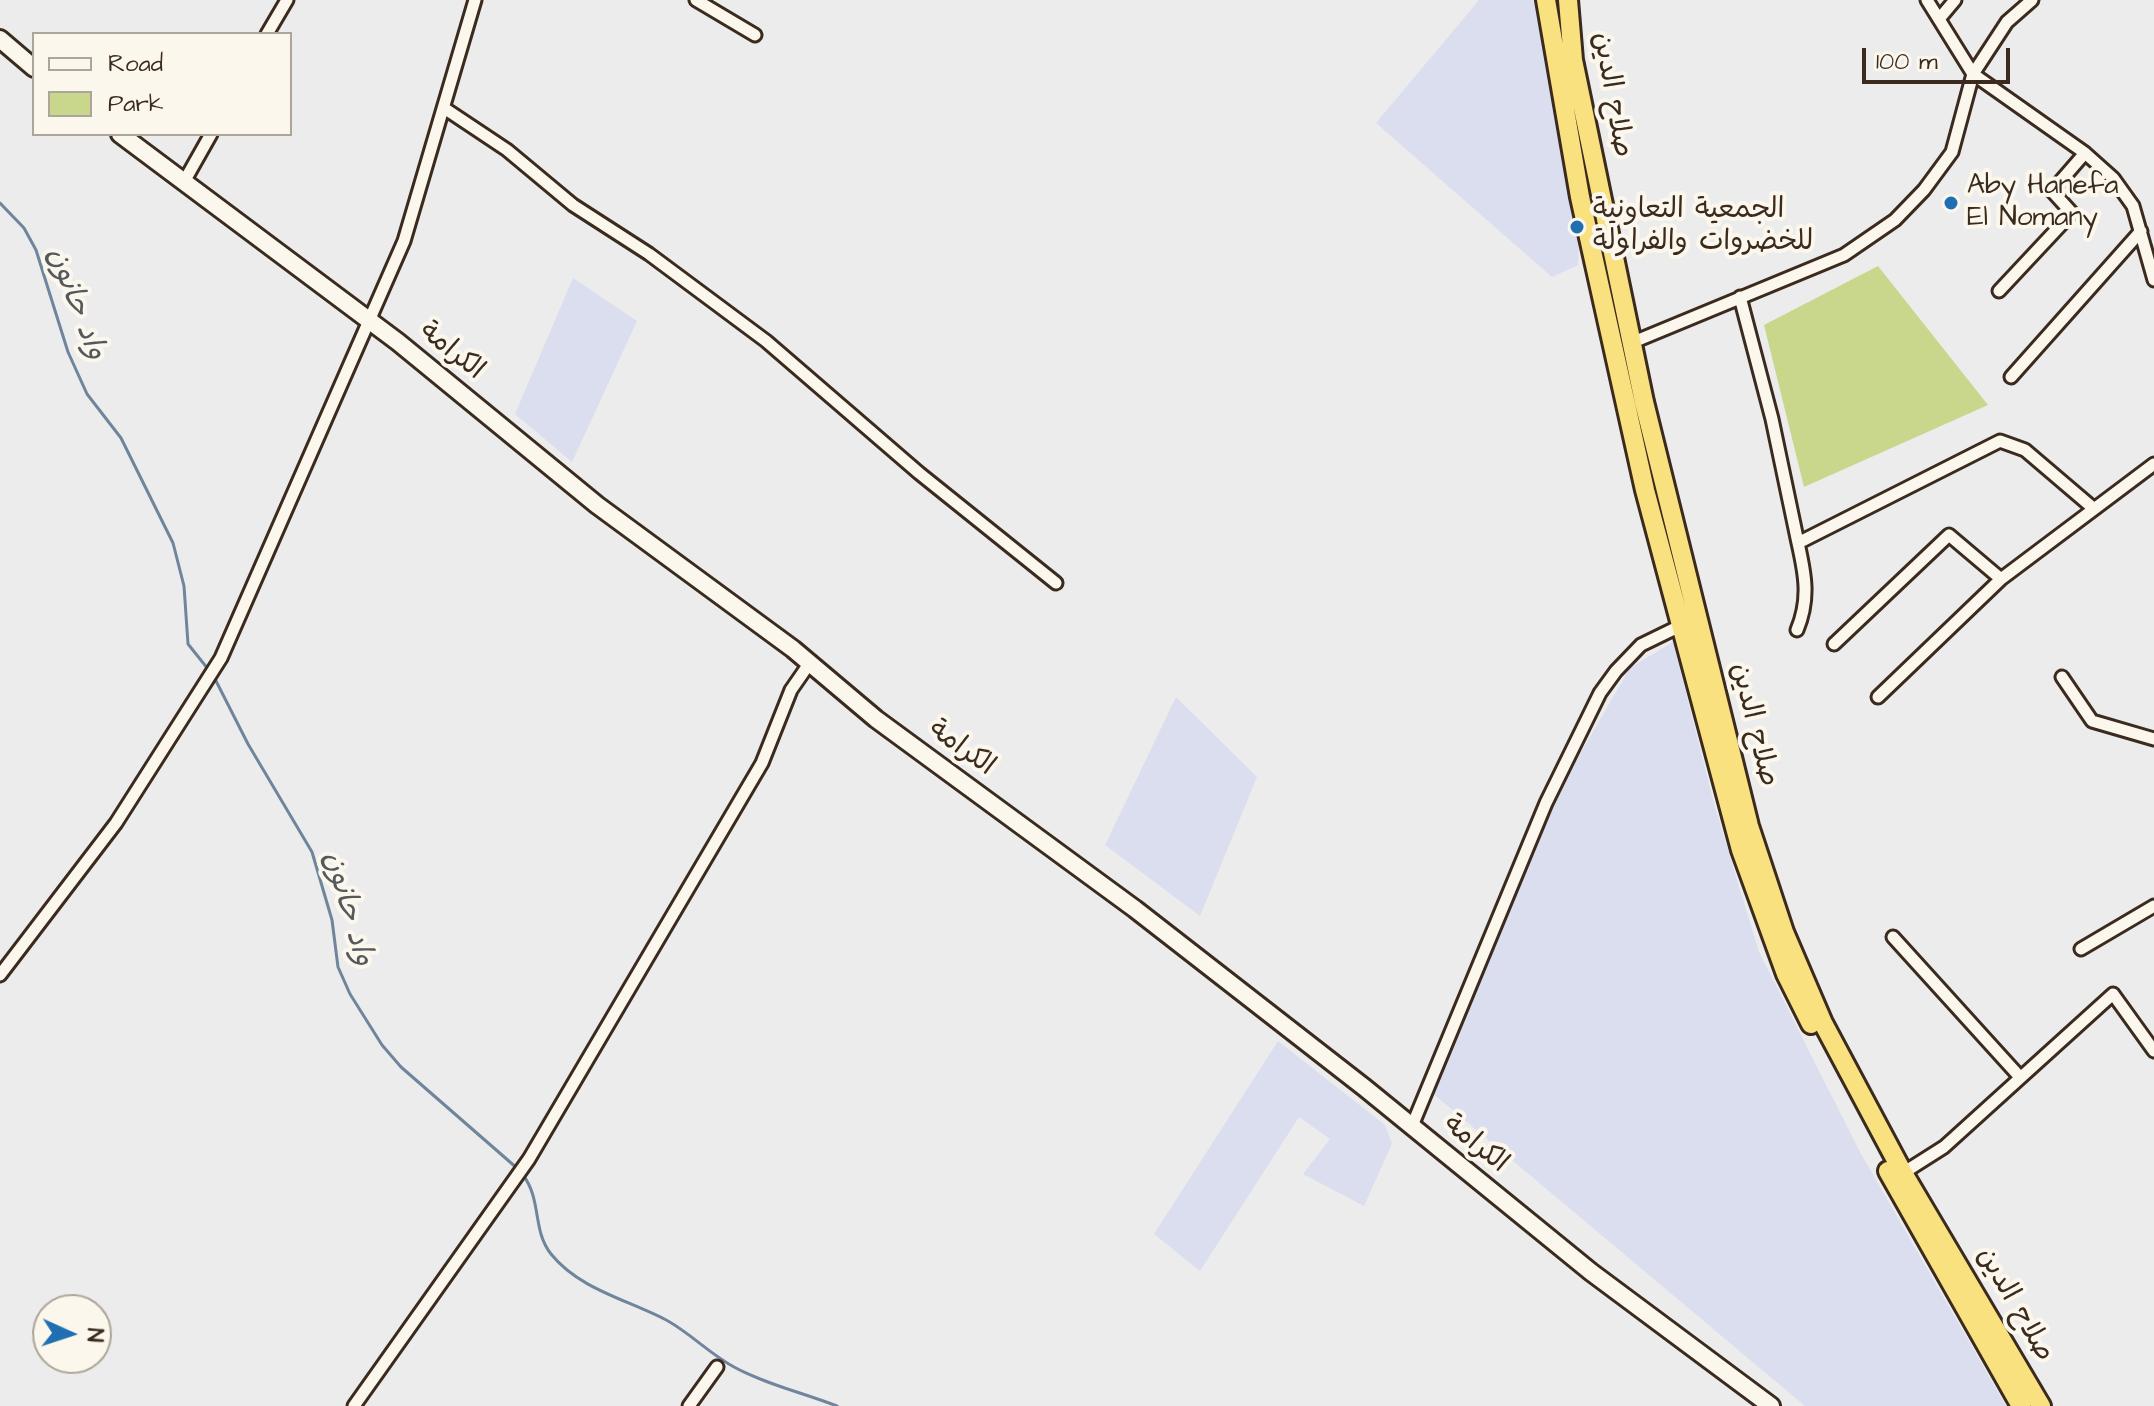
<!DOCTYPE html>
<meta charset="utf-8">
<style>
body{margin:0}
#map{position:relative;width:2154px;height:1406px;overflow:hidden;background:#ececed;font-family:"Architects Daughter",sans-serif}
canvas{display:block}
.legend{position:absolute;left:32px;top:32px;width:260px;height:104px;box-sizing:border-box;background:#fbf7ec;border:2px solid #aea59a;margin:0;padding:10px 14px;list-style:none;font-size:24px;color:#3b2a1e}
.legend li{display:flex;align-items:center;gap:16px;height:40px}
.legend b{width:40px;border:2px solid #aea59a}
.north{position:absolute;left:32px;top:1294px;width:80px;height:80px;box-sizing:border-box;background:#fbf7ec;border:2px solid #aea59a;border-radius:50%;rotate:93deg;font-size:22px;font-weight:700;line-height:32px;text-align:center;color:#3b2a1e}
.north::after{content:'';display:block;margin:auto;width:28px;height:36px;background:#1f6fb2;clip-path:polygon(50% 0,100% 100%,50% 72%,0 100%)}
.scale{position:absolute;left:1862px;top:48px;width:148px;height:36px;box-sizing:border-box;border:4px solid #3b2a1e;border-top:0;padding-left:10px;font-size:24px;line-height:28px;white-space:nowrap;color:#3b2a1e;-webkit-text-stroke:6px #fbf7ec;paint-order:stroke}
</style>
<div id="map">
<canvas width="2154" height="1406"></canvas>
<ul class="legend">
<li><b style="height:10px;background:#fbf7ec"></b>Road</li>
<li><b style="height:22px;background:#c8d78c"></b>Park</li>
</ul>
<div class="north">N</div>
<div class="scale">100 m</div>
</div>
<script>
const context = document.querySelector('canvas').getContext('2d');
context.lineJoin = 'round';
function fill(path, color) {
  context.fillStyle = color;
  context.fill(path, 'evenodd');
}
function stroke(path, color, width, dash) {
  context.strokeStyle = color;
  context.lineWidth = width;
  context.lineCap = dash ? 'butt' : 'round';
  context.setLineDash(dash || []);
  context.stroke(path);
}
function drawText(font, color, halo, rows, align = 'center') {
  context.font = font + ' "Architects Daughter","Playpen Sans Arabic",sans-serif';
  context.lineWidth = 8;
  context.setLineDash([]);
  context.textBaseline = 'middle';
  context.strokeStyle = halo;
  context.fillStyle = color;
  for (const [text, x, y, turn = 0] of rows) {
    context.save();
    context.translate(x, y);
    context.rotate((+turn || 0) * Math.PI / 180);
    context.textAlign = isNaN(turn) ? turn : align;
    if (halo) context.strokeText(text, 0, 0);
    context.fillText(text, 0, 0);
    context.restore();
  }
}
fill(new Path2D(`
 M1479,0H1534L1579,236L1578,265L1552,277L1376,123Z
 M573,278L637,321L572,462L515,414Z
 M1673,642L1715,807L1759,952L1860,1152L2006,1406H1805L1431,1092L1562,785L1630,668Z
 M1176,697L1257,777L1200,916L1105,845Z
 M1278,1041L1385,1125L1392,1144L1364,1206L1303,1174L1330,1139L1299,1117L1200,1271L1154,1234Z`), '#dbdeee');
fill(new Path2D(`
 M1878,266L1988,405L1804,487L1764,325Z`), '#c8d78c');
stroke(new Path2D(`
 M0,203L24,228L36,250L68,352L87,394L121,438L173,543L184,586L188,644L208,669
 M213,675L248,744L312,852L332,920L338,967L350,994L382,1045L401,1067L518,1169
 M523,1175C542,1200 532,1230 551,1254C580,1290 629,1300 668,1321C691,1334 710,1354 734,1367C765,1384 804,1393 837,1406`), '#6f859b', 3);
const minor = new Path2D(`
 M696,0L755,35
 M1927,0L1973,74L2085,153L2113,178L2133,206L2154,280
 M1939,19L1955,0
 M267,34L287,0
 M444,108L507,150L573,205L649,254L766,341L919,473L1056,583
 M185,180L211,134
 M1999,291L2072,213L2052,191L2085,153
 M1740,297L1772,419L1798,543L2000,441L2025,450L2093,508
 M1631,343L1844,255L1895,220L1924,190L1952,152L1973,74L2007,22L2032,0
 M2011,377L2141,231
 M1797,630C1810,599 1805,574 1798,543
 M1834,644L1949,535L2001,579
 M2062,677L2092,721L2154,739
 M1878,697L2001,579L2154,464
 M1893,937L2019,1076
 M2081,949L2154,906
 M0,975L116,823L221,658L404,241L475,0
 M1412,1126L1546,803L1600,693L1616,671L1641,645L1682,625
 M1903,1173L1944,1147L2113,994L2154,1051
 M354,1406L529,1159L762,763L791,690L809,664
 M689,1406L717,1367`);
const secondary = new Path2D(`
 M0,39L34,68
 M120,134L398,342L597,505L793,649L876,719L1135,909L1365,1088L1591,1272L1771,1406`);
const trunk = new Path2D(`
 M1546,0L1580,197L1645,490L1741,850L1786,974L1811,1024
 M1568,0L1573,60L1644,402L1749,826L1784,932L1823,1023L1903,1173L2041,1406
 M1888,1171L2021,1406`);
stroke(minor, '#3b2a1e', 17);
stroke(secondary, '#3b2a1e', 22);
stroke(trunk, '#3b2a1e', 24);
stroke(minor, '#fbf7ec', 11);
stroke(secondary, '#fbf7ec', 16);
stroke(trunk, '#fae180', 18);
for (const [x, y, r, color] of [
 [1951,203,8,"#1f6fb2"],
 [1577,227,8,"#1f6fb2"]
]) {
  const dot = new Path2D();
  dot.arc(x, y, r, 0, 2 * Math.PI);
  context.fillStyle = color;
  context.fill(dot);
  stroke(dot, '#fbf7ec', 3);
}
drawText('28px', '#3b2a1e', '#fbf7ec', [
 ["صلاح الدين",1611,95,80],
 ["الكرامة",451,352,39],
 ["صلاح الدين",1753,725,76],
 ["الكرامة",961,749,36],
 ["الكرامة",1475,1145,39],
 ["صلاح الدين",2014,1305,60]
]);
drawText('28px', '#3b2a1e', '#fbf7ec', [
 ["Aby Hanefa",1967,187],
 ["El Nomany",1967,219],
 ["الجمعية التعاونية",1593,211],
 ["للخضروات والفراولة",1593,243]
], 'left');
drawText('italic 30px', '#55585c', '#fbf7ec', [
 ["واد حانون",75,304,69],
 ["واد حانون",347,909,74]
]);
</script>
